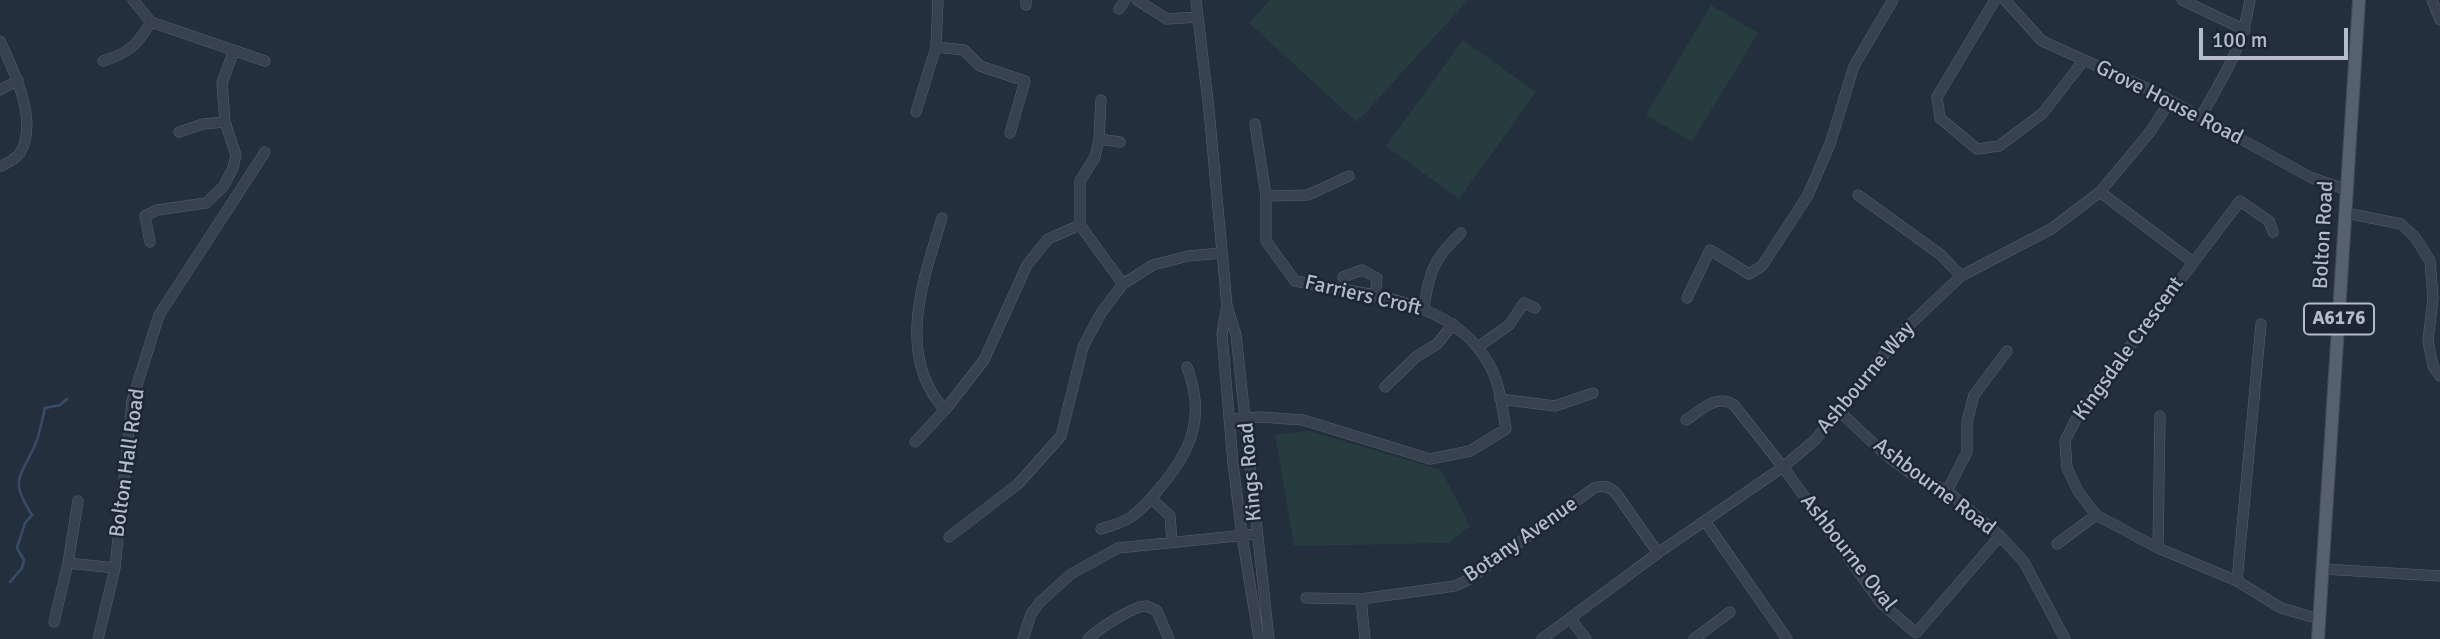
<!DOCTYPE html>
<style>
body{margin:0}
#map{position:relative;width:2440px;height:639px;overflow:hidden;background:#242f3e;font-family:Signika,sans-serif}
canvas{display:block}
.scale{position:absolute;left:2199px;top:28px;width:149px;height:32px;box-sizing:border-box;border:4px solid #b4bcc9;border-top:0;padding-left:9px;font-size:21px;line-height:24px;white-space:nowrap;color:#b4bcc9;-webkit-text-stroke:5px #1d2633;paint-order:stroke}
</style>
<div id="map">
<canvas width="2440" height="639"></canvas>
<div class="scale">100 m</div>
</div>
<script>
const context = document.querySelector('canvas').getContext('2d');
context.lineJoin = 'round';
function fill(path, color) {
  context.fillStyle = color;
  context.fill(path, 'evenodd');
}
function stroke(path, color, width, dash) {
  context.strokeStyle = color;
  context.lineWidth = width;
  context.lineCap = dash ? 'butt' : 'round';
  context.setLineDash(dash || []);
  context.stroke(path);
}
function drawText(font, color, halo, rows, align = 'center') {
  context.font = font + ' Signika,sans-serif';
  context.lineWidth = 5;
  context.setLineDash([]);
  context.textBaseline = 'middle';
  context.strokeStyle = halo;
  context.fillStyle = color;
  for (const [text, x, y, turn = 0] of rows) {
    context.save();
    context.translate(x, y);
    context.rotate((+turn || 0) * Math.PI / 180);
    context.textAlign = isNaN(turn) ? turn : align;
    if (halo) context.strokeText(text, 0, 0);
    context.fillText(text, 0, 0);
    context.restore();
  }
}
fill(new Path2D(`
 M1270,0H1468L1357,122L1249,23Z
 M1711,5L1758,33L1692,142L1646,115Z
 M1463,40L1536,92L1459,199L1386,146Z
 M1309,431L1441,470L1470,526L1448,543L1294,546L1275,435Z`), '#263c3f');
stroke(new Path2D(`
 M10,582L22,568L24,560L17,548L25,523L32,515C9,479 20,479 35,445C40,434 42,420 45,408L60,405L67,399`), '#394c67', 2.5);
const minor = new Path2D(`
 M133,0L151,22L265,61
 M1137,0L1167,19L1198,17
 M1196,0L1209,110L1227,306L1236,335L1269,639
 M1995,0L1937,97L1940,118L1977,149L1999,146L2043,113L2084,60
 M2005,0L2042,41L2153,91L2312,178L2345,189
 M2182,0L2245,30
 M2432,0L2440,20
 M1026,5V0
 M1119,9L1125,0
 M0,41C14,71 39,122 20,153C16,159 8,162 2,166
 M936,47L964,50L980,66L1025,81L1010,133
 M103,61C129,53 137,45 151,22
 M0,90L18,80
 M1101,100L1099,139L1095,157L1080,181V225L1123,284
 M916,112L936,47L938,0
 M2201,116C2225,74 2242,49 2250,0
 M179,132L203,124L225,122
 M1099,139L1120,142
 M2100,192L2193,262
 M1858,195L1941,255L1961,276
 M1266,196L1308,195L1349,176
 M2346,213L2401,224L2415,237L2430,261L2433,298L2428,341L2433,366L2440,376
 M942,218C923,280 895,356 945,410
 M2273,232L2269,221L2240,201L2078,415L2065,441L2067,468L2078,491L2096,515L2158,548L2237,581L2281,608L2319,619
 M150,242L145,216L157,210L206,203L223,187L233,168L236,155L225,122L222,83L234,50
 M1343,277L1362,270L1377,278L1375,296
 M1687,298L1710,250L1749,274L1762,266L1808,195L1830,144L1854,66L1893,0
 M1424,308C1429,272 1434,258 1461,233
 M1226,310L1222,334L1233,463L1242,536L1259,639
 M1478,347L1509,325L1524,303L1535,308
 M1385,387L1416,357L1437,344L1453,324
 M1500,399L1555,406L1593,393
 M1839,411L1887,456L1913,475L1947,491L2000,536L2024,562L2065,639
 M1229,419L1261,417L1303,420L1430,459L1470,451L1506,429C1502,408 1500,384 1490,366C1454,297 1362,294 1295,281L1266,241V196L1255,124
 M1686,420C1700,411 1717,393 1734,405L1783,467L1881,603L1916,633L2000,536
 M915,442L945,410L984,360L1027,265L1048,239L1080,225
 M1947,491L1967,452V422L1974,395L2007,351
 M1151,498L1170,516L1172,542
 M1705,521L1787,639
 M1101,529C1110,526 1122,523 1131,517C1141,510 1150,500 1158,490C1192,451 1206,417 1187,367
 M949,537L1018,484L1061,436L1083,347L1101,313L1123,284L1153,265L1188,256L1221,253
 M2057,544L2096,515
 M2158,548L2160,416
 M68,563L115,568
 M2323,569L2440,576
 M2237,581L2261,324
 M1306,598L1361,599L1455,586L1468,580L1594,488C1603,485 1609,486 1616,493L1658,553
 M1361,599L1365,639
 M1570,618L1586,639
 M54,622L68,563L78,501
 M98,639L115,568L132,401L159,315L265,152
 M1023,639L1031,614L1040,602L1071,574L1118,548L1256,534
 M1088,639C1097,630 1134,605 1147,606C1149,607 1155,610 1157,611L1169,639
 M1542,639L1658,553L1783,467L1815,440L1902,332L1961,276L2051,229L2100,192L2150,132L2170,101
 M1694,639L1730,612`);
const major = new Path2D(`
 M2318,639L2359,0`);
stroke(minor, '#565f6c', 11);
stroke(major, '#414a57', 14);
stroke(minor, '#38414e', 10);
stroke(major, '#56606e', 12);
for (const [x, y, w] of [
 [2339,319,70]
]) {
  const box = new Path2D();
  box.roundRect(x - w / 2, y - 15.5, w, 31, 5);
  context.fillStyle = '#1d2633';
  context.fill(box);
  stroke(box, '#b4bcc9', 2);
}
drawText('bold 19px', '#b4bcc9', null, [
 ["A6176",2339,319]
]);
drawText('21px', '#b4bcc9', '#1d2633', [
 ["Grove House Road",2169,103,27],
 ["Bolton Road",2324,235,-87],
 ["Farriers Croft",1363,296,13],
 ["Kingsdale Crescent",2129,349,-54],
 ["Ashbourne Way",1866,378,-50],
 ["Bolton Hall Road",128,463,-82],
 ["Kings Road",1251,472,-95],
 ["Ashbourne Road",1934,487,37],
 ["Botany Avenue",1521,540,-35],
 ["Ashbourne Oval",1848,553,52]
]);
</script>
